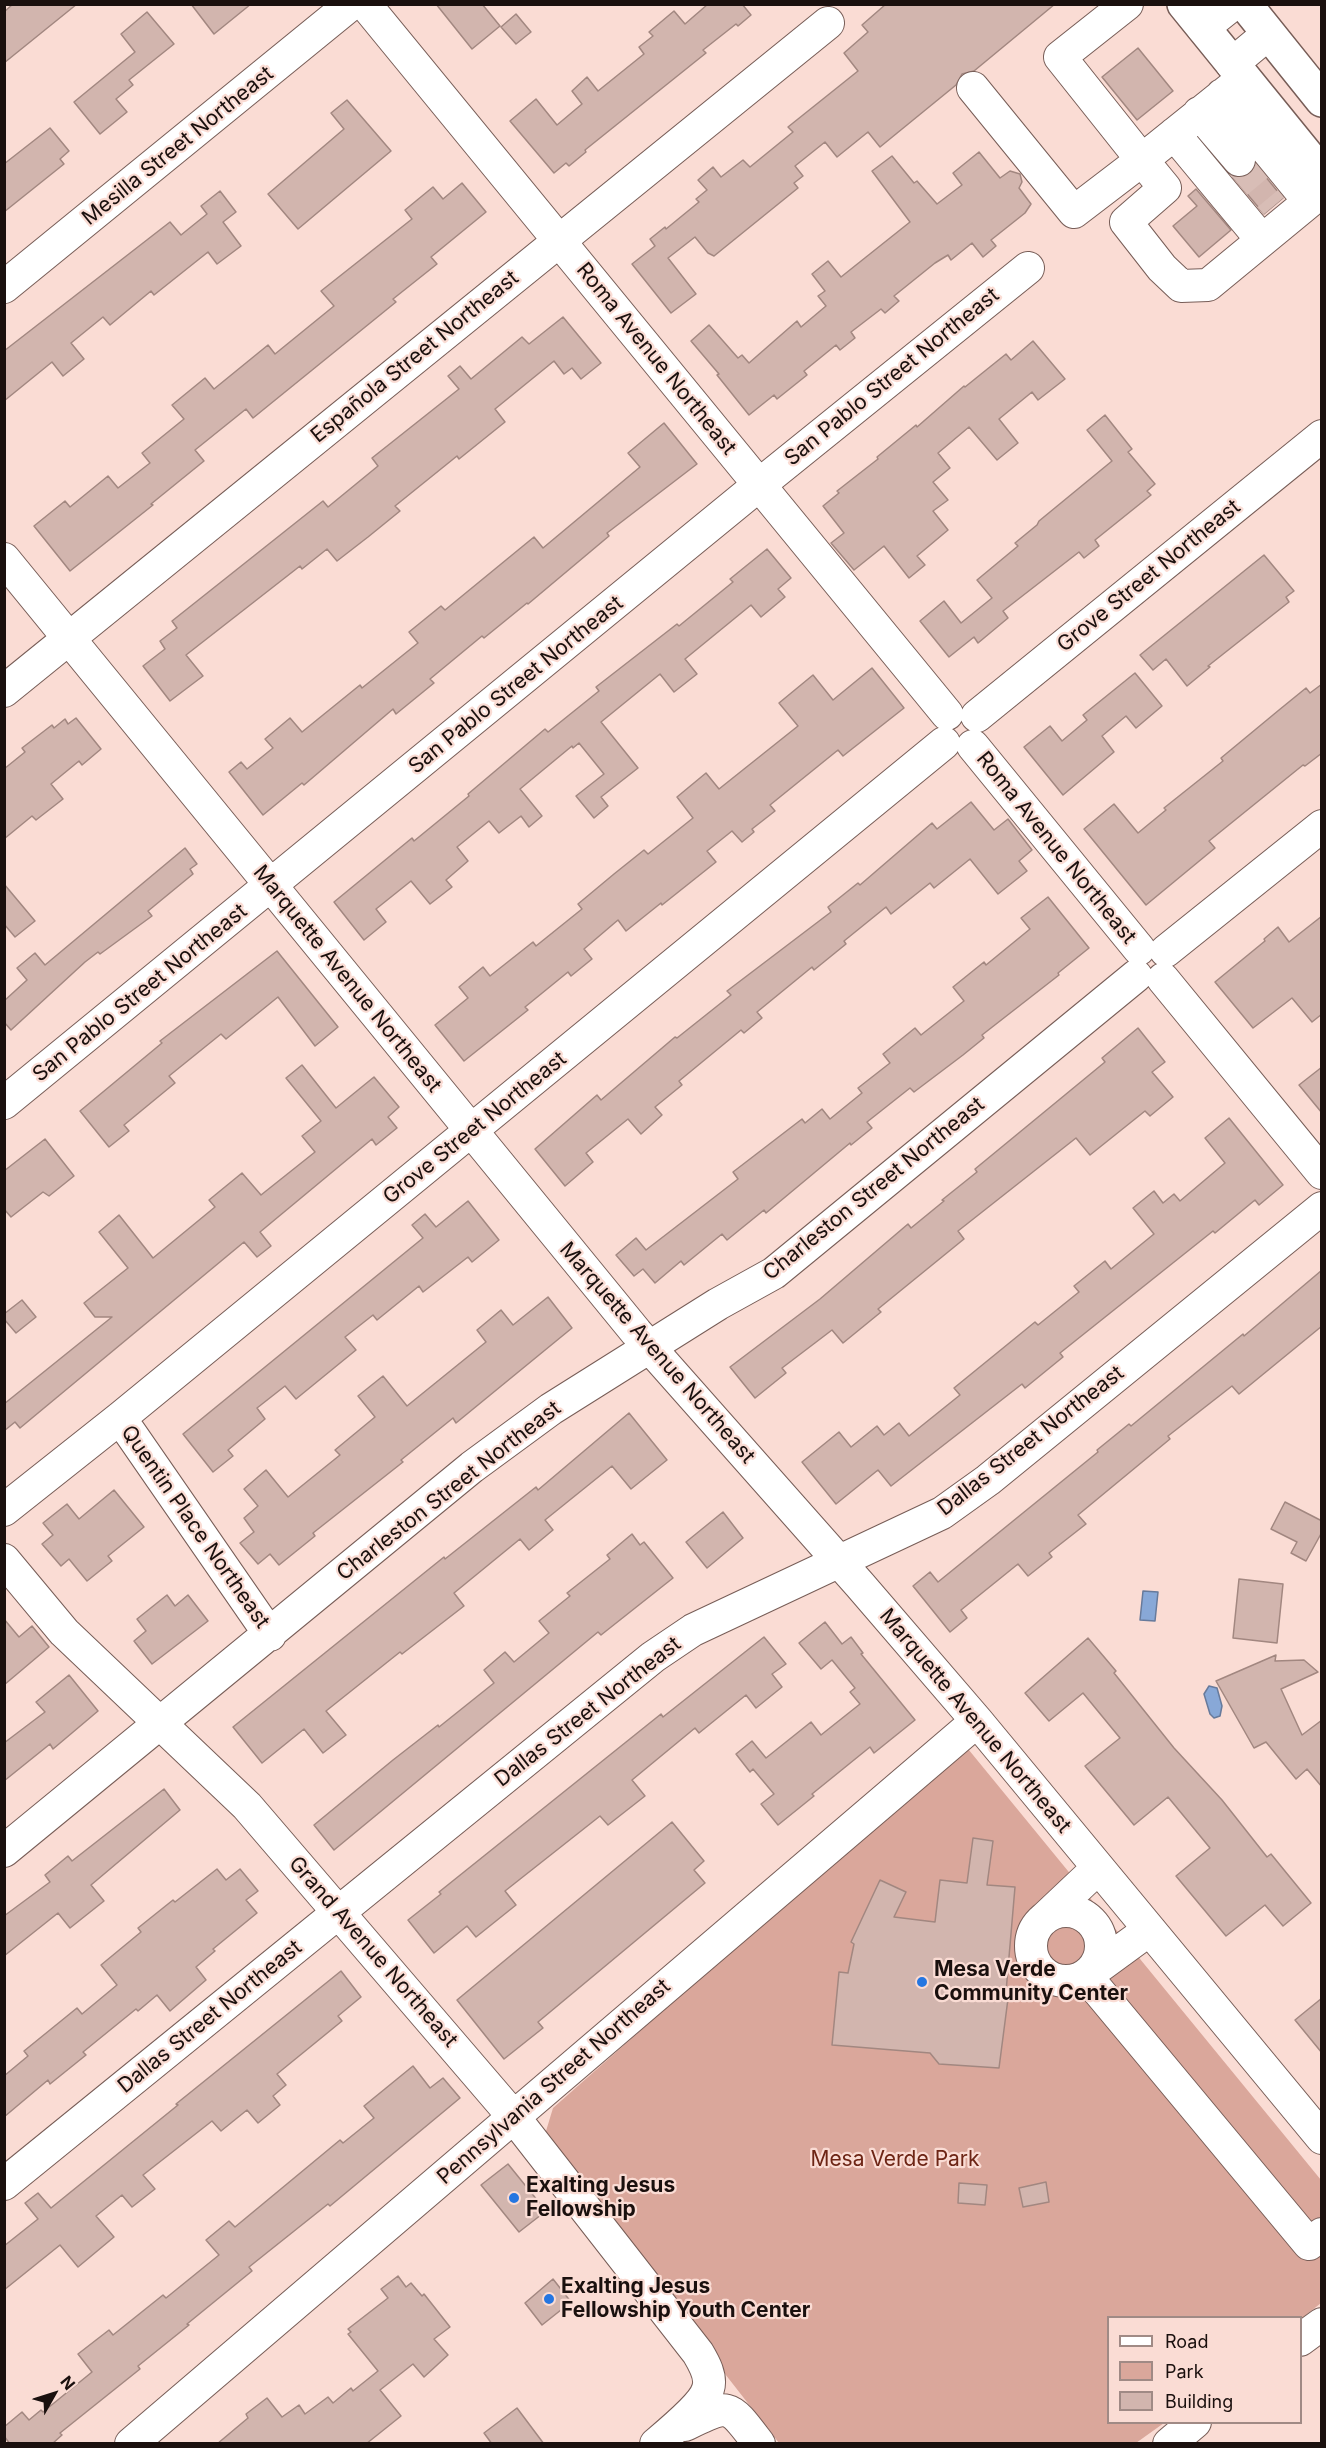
<!DOCTYPE html>
<meta charset="utf-8">
<style>
body{margin:0}
#map{position:relative;width:1326px;height:2448px;overflow:hidden;background:#fadcd4;font-family:Inter,sans-serif}
canvas{display:block}
.frame{position:absolute;inset:0;border:6px solid #1a100e;pointer-events:none}
.legend{position:absolute;left:1107px;top:2316px;width:195px;height:108px;box-sizing:border-box;background:#fadcd4;border:2px solid #a08a85;margin:0;padding:8px 10px;list-style:none;font-size:18px;color:#1a100e}
.legend li{display:flex;align-items:center;gap:12px;height:30px}
.legend b{width:30px;border:2px solid #a08a85}
.north{position:absolute;left:24px;top:2364px;width:60px;height:60px;-webkit-text-stroke:4px #fadcd4;paint-order:stroke;rotate:51deg;font-size:16px;font-weight:700;line-height:24px;text-align:center;color:#1a100e}
.north::after{content:'';display:block;margin:auto;width:21px;height:27px;background:#1a100e;clip-path:polygon(50% 0,100% 100%,50% 72%,0 100%)}
</style>
<div id="map">
<canvas width="1326" height="2448"></canvas>
<div class="frame"></div>
<ul class="legend">
<li><b style="height:8px;background:#fff"></b>Road</li>
<li><b style="height:16px;background:#daa79b"></b>Park</li>
<li><b style="height:16px;background:#d2b5ae"></b>Building</li>
</ul>
<div class="north">N</div>
</div>
<script>
const context = document.querySelector('canvas').getContext('2d');
context.lineJoin = 'round';
function fill(path, color) {
  context.fillStyle = color;
  context.fill(path, 'evenodd');
}
function stroke(path, color, width, dash) {
  context.strokeStyle = color;
  context.lineWidth = width;
  context.lineCap = dash ? 'butt' : 'round';
  context.setLineDash(dash || []);
  context.stroke(path);
}
function drawText(font, color, halo, rows, align = 'center') {
  context.font = font + ' Inter,sans-serif';
  context.lineWidth = 4.5;
  context.setLineDash([]);
  context.textBaseline = 'middle';
  context.strokeStyle = halo;
  context.fillStyle = color;
  for (const [text, x, y, turn = 0] of rows) {
    context.save();
    context.translate(x, y);
    context.rotate((+turn || 0) * Math.PI / 180);
    context.textAlign = isNaN(turn) ? turn : align;
    if (halo) context.strokeText(text, 0, 0);
    context.fillText(text, 0, 0);
    context.restore();
  }
}
fill(new Path2D(`
 M964,1744L1321,2180V2303L1301,2319L1108,2318V2422L1164,2423L1136,2443H779L543,2141L553,2108Z`), '#daa79b');
const water = new Path2D(`
 M1143,1591L1158,1592L1155,1621L1140,1620Z
 M1209,1686L1217,1688L1222,1706L1220,1716L1214,1718L1210,1714L1204,1694Z`);
fill(water, '#88a8d7');
stroke(water, '#677a9b', 1.5);
const building = new Path2D(`
 M13,4H77L4,63V12Z
 M191,4H251L214,34Z
 M436,4H482L500,26L472,49Z
 M708,4H742L751,15L738,26L736,24L703,50L706,53L585,150L586,152L569,166L566,163L554,173L510,121L536,99L557,125L582,104L572,91L587,77L598,91L644,54L639,47L653,36L649,32L674,11L685,24Z
 M886,4H1055L974,71L962,74L956,85L880,147L868,132L837,157L825,142L795,166L803,176L794,183L798,188L714,256L708,253L695,237L668,258L696,294L671,313L632,264L655,246L650,239L665,227L666,229L699,202L696,199L707,190L698,180L713,167L721,177L743,160L750,167L793,132L788,127L858,71L844,53L868,32L862,25Z
 M147,12L174,44L129,80L133,85L116,99L127,112L100,134L74,102L135,52L121,34Z
 M516,14L531,32L516,44L501,27Z
 M1138,48L1173,91L1137,120L1102,77Z
 M347,100L391,151L298,229L268,194L344,129L331,113Z
 M50,128L69,151L60,159L64,164L4,212V164Z
 M979,152L1000,178L1010,171L1020,174L1022,182L1019,188L1031,204L1025,213L991,240L996,246L983,257L972,243L951,260L948,255L935,263L894,296L899,301L885,313L881,309L851,332L855,338L840,350L836,345L804,371L807,375L777,399L774,395L749,415L717,375L719,374L691,341L709,325L738,358L742,355L749,363L797,321L801,327L826,306L818,296L825,291L812,274L828,261L841,277L910,222L872,171L892,156L914,183L917,181L937,204L962,185L953,173Z
 M1256,165L1283,198L1264,214L1233,177L1242,178L1250,174Z
 M462,183L486,212L431,257L437,264L393,299L396,302L253,418L246,409L195,450L204,461L151,504L153,505L70,571L34,526L65,501L70,507L108,476L118,488L150,463L142,453L184,419L172,405L205,378L214,389L268,345L275,354L334,306L321,291L412,219L405,210L433,187L443,199Z
 M1196,189L1231,230L1199,257L1173,226L1197,206L1188,196Z
 M220,191L236,212L223,222L241,246L217,264L208,252L154,295L151,291L110,325L103,317L71,343L84,359L63,376L52,362L4,401V351L170,222L181,235L207,214L201,206Z
 M563,317L601,363L581,379L572,368L564,374L554,361L495,409L505,422L459,459L457,456L395,506L400,511L368,537L337,561L327,549L302,569L300,566L186,655L203,676L170,701L143,666L165,649L160,641L177,628L172,621L323,501L328,507L378,466L372,458L459,389L448,376L460,366L471,379L522,337L529,344Z
 M1033,341L1065,379L1038,400L1032,392L999,419L1018,443L997,460L969,427L938,453L950,468L933,482L948,500L933,511L948,530L917,556L925,565L909,578L884,546L854,570L831,543L844,533L823,506L839,493L837,491L878,459L877,457L916,425L917,427L964,386L965,387L1006,354L1011,360Z
 M1105,415L1132,449L1128,452L1155,484L1147,491L1151,495L1095,540L1099,546L1084,558L1079,552L1003,611L1008,618L978,643L974,637L949,657L920,621L944,601L961,623L992,598L977,580L1018,546L1015,543L1037,525L1039,521L1112,461L1087,430Z
 M664,423L697,464L607,533L609,536L528,604L527,603L484,638L482,636L430,679L434,683L396,714L393,709L304,785L302,783L263,815L229,772L241,762L247,769L273,748L265,739L290,718L302,732L360,685L362,688L418,643L409,632L441,606L445,610L534,537L543,548L640,467L628,453Z
 M767,549L791,578L778,589L785,597L761,617L751,605L685,659L697,674L674,692L660,674L601,722L638,768L601,797L608,806L594,818L576,796L604,774L579,743L573,748L572,746L520,789L542,816L529,827L521,816L499,833L489,821L457,847L468,861L446,880L452,887L430,904L411,881L376,909L386,922L364,940L334,902L412,838L414,841L469,796L468,794L545,729L548,732L599,691L596,687L677,624L679,626L733,582L730,579Z
 M1264,555L1294,591L1286,597L1289,602L1208,666L1210,667L1187,686L1166,659L1153,670L1140,655Z
 M872,668L904,708L843,756L838,750L770,805L775,811L752,829L754,832L742,842L732,831L707,851L716,862L662,905L661,903L626,931L618,920L584,949L592,959L571,976L568,972L525,1007L528,1010L464,1061L435,1025L468,998L459,987L483,967L490,976L533,942L536,946L582,909L578,904L614,874L644,850L648,854L693,818L677,797L706,773L719,789L798,726L779,703L813,675L833,700Z
 M1135,673L1162,706L1136,728L1126,716L1102,736L1114,752L1063,795L1024,747L1050,726L1062,741L1087,720L1083,715Z
 M1322,684V753L1305,766L1303,765L1209,841L1215,848L1146,905L1084,829L1114,804L1138,833L1166,810L1164,808L1223,761L1221,758L1279,710L1306,688L1310,693Z
 M76,718L101,749L82,765L79,761L51,784L63,799L36,820L32,816L4,839V769L25,752L22,748L52,725L54,728L65,719L68,724Z
 M971,802L994,830L1008,819L1032,850L1019,861L1027,871L998,894L970,859L934,888L930,883L891,914L886,907L844,941L846,944L814,970L812,967L757,1012L762,1018L744,1033L741,1030L679,1081L682,1085L655,1107L662,1115L641,1134L628,1119L586,1153L593,1162L565,1186L535,1149L597,1095L601,1100L675,1037L677,1038L731,995L727,991L831,912L828,907L858,883L860,885L932,823L937,829Z
 M185,848L197,864L190,869L193,874L148,911L152,916L100,954L98,952L85,962L11,1030L4,1022V1001L27,980L17,968L35,953L45,965Z
 M4,884L35,921L15,937L4,924Z
 M1048,897L1089,948L1058,973L1059,975L982,1035L984,1038L963,1055L914,1092L910,1088L867,1122L872,1128L851,1145L850,1143L766,1213L764,1210L727,1240L722,1234L684,1265L681,1261L655,1283L643,1269L634,1276L616,1255L636,1238L646,1250L738,1179L733,1172L802,1119L805,1123L822,1109L830,1119L862,1093L858,1088L890,1063L883,1054L915,1028L921,1035L964,1001L953,987L984,962L986,965L1030,929L1021,918Z
 M1322,916V1014L1312,1022L1292,998L1253,1028L1215,982L1265,941L1264,939L1278,927L1289,942Z
 M277,951L338,1027L315,1046L278,997L226,1039L221,1034L169,1076L175,1083L124,1125L129,1131L109,1147L80,1111L162,1043L160,1041Z
 M1138,1028L1165,1062L1152,1072L1173,1097L1150,1116L1145,1111L1090,1155L1076,1138L958,1231L964,1239L878,1309L881,1312L843,1343L832,1330L782,1368L786,1373L755,1398L730,1367L820,1299L908,1224L911,1228L944,1201L942,1200L977,1172L975,1169L1105,1062L1102,1058Z
 M302,1065L336,1108L374,1077L399,1107L388,1117L397,1128L376,1145L372,1139L260,1232L271,1246L257,1257L244,1242L20,1428L15,1422L4,1431V1404L112,1317H95L84,1303L128,1268L99,1232L119,1215L153,1258L215,1207L209,1200L242,1173L261,1195L315,1152L302,1136L321,1121L286,1078Z
 M1322,1067V1113L1299,1085Z
 M1229,1118L1283,1185L1259,1205L1255,1200L1215,1233L1213,1231L1060,1353L1063,1357L1025,1388L1022,1384L891,1486L878,1470L836,1504L802,1462L839,1432L851,1447L877,1426L884,1435L899,1423L909,1436L960,1395L954,1388L1035,1322L1038,1325L1079,1292L1074,1286L1105,1261L1111,1269L1154,1234L1133,1208L1154,1191L1163,1203L1174,1194L1180,1201L1225,1163L1205,1138Z
 M45,1139L74,1176L49,1196L43,1192L11,1217L4,1209V1171Z
 M468,1201L499,1240L472,1262L468,1257L423,1292L419,1286L377,1320L373,1315L345,1337L356,1350L296,1399L285,1386L257,1408L265,1419L228,1450L233,1456L213,1472L183,1434L423,1238L412,1225L425,1214L436,1227Z
 M1322,1270V1326L1239,1394L1232,1386L1168,1436L1170,1439L1078,1515L1086,1524L1049,1553L1052,1557L1028,1576L1018,1564L961,1610L967,1618L950,1632L913,1586L930,1572L938,1582L1098,1452L1097,1450L1129,1424L1131,1426L1243,1334L1244,1336Z
 M548,1297L572,1328L456,1423L453,1418L401,1460L403,1462L313,1533L315,1536L279,1565L270,1554L258,1564L240,1543L254,1532L244,1518L258,1506L244,1489L266,1470L288,1497L340,1455L335,1450L375,1417L358,1396L383,1376L407,1406L486,1342L477,1330L501,1310L513,1325Z
 M22,1300L36,1317L16,1333L4,1319V1314Z
 M629,1413L667,1460L631,1489L612,1466L545,1520L553,1530L529,1550L520,1539L454,1593L464,1606L402,1654L400,1652L326,1711L346,1735L323,1753L304,1729L262,1763L233,1727L444,1557L445,1559L536,1487L538,1490Z
 M114,1490L144,1527L108,1556L112,1561L87,1581L69,1559L61,1566L42,1544L53,1535L43,1523L67,1504L79,1519Z
 M1285,1502L1322,1521V1532L1306,1561L1291,1553L1297,1542L1271,1529Z
 M723,1512L743,1538L707,1568L686,1542Z
 M632,1534L640,1545L644,1542L673,1578L601,1635L598,1632L334,1850L314,1825L393,1760L438,1725L439,1727L494,1683L484,1670L505,1652L514,1662L549,1633L539,1621L570,1596L567,1593L610,1559L607,1555Z
 M1239,1579L1283,1584L1277,1643L1233,1638Z
 M167,1595L175,1606L188,1595L208,1621L152,1664L134,1641L146,1631L137,1619Z
 M4,1619L19,1637L32,1626L49,1647L4,1685Z
 M825,1622L842,1644L851,1637L863,1653L861,1654L915,1720L874,1753L870,1747L812,1794L814,1796L778,1825L761,1804L774,1794L753,1769L750,1772L736,1754L752,1741L766,1758L811,1722L821,1735L860,1704L850,1692L855,1688L832,1660L821,1669L799,1643Z
 M764,1637L786,1664L772,1674L782,1687L756,1708L746,1695L699,1733L695,1728L632,1780L645,1796L608,1825L600,1816L505,1891L516,1905L476,1937L467,1926L434,1953L408,1920L441,1894L439,1892L661,1714L663,1717Z
 M1088,1638L1116,1671L1114,1673L1174,1748L1222,1800L1267,1857L1271,1854L1311,1903L1283,1926L1265,1905L1226,1936L1176,1876L1210,1848L1187,1820L1168,1797L1134,1825L1085,1766L1120,1738L1083,1693L1049,1721L1025,1693Z
 M1276,1655L1275,1661L1304,1660L1318,1672L1281,1689L1302,1735L1322,1720V1787L1307,1769L1296,1779L1266,1742L1254,1748L1216,1681Z
 M69,1675L98,1711L53,1749L50,1744L4,1781V1743L45,1712L36,1702Z
 M164,1789L180,1810L91,1885L104,1901L70,1928L58,1913L4,1956V1916L50,1882L45,1875L68,1856L72,1861Z
 M672,1822L704,1861L694,1870L705,1883L538,2022L543,2028L504,2059L457,2000Z
 M973,1838L993,1841L987,1885L1015,1887L1006,1992L1009,1991L999,2068L939,2064L930,2053L832,2045L839,1972L848,1973L854,1944L851,1942L880,1880L906,1892L894,1917L935,1922L940,1880L967,1883Z
 M217,1869L226,1880L240,1869L258,1891L246,1900L257,1913L213,1949L215,1951L196,1967L206,1980L170,2011L157,1995L138,2011L136,2009L83,2052L86,2055L50,2084L48,2080L4,2117V2076L28,2056L24,2051L77,2008L82,2014L117,1985L101,1965L141,1932L138,1928L173,1900L175,1902Z
 M341,1971L361,1997L338,2016L342,2021L277,2074L286,2085L273,2096L280,2105L258,2123L247,2110L221,2131L212,2121L143,2175L155,2189L132,2207L122,2195L96,2216L114,2237L78,2267L60,2245L4,2290V2246L38,2219L25,2203L38,2193L51,2208L178,2105L176,2104Z
 M1322,1998V2053L1295,2020Z
 M413,2066L430,2088L443,2078L460,2098L330,2206L328,2204L249,2267L252,2271L187,2324L189,2325L138,2366L140,2369L60,2433L62,2435L52,2444H10L4,2436V2427L22,2412L29,2420L41,2410L43,2412L92,2372L78,2354L109,2330L113,2335L163,2295L166,2298L219,2255L206,2240L229,2221L235,2227L340,2140L343,2143L374,2118L364,2106Z
 M508,2164L546,2211L519,2232L481,2185Z
 M1046,2182L1049,2202L1023,2207L1019,2188Z
 M959,2183L987,2185L985,2205L958,2203Z
 M398,2276L406,2287L411,2283L422,2296L424,2294L450,2327L434,2339L448,2355L424,2377L413,2364L380,2390L401,2416L366,2444H217L248,2418L246,2414L267,2398L282,2417L299,2405L305,2414L328,2397L333,2403L351,2388L353,2391L378,2371L348,2334L351,2332L348,2329L388,2298L381,2289Z
 M553,2279L571,2302L542,2325L525,2303Z
 M517,2408L544,2444H492L484,2433Z`);
fill(building, '#d2b5ae');
stroke(building, '#a28780', 1.5);
stroke(new Path2D(`
 M1239,160L1276,204`), '#d8bdb6', 32, [32, 16]);
const minor = new Path2D(`
 M365,4L947,714
 M1203,28L1233,4
 M1232,64L1268,34
 M1244,78L1142,160L1165,188L1126,222L1162,268L1181,286L1208,285L1322,191
 M973,88L1074,212L1142,160L1060,57L1127,4
 M1222,95L1309,201
 M1199,113L1239,160
 M1174,134L1262,240
 M4,287L351,4
 M4,559L636,1332L860,1585L977,1721L1322,2138
 M4,691L828,23
 M977,716L1322,436
 M973,746L1139,949
 M1166,951L1322,826
 M1163,979L1322,1173
 M4,1103L759,485L1028,268
 M120,1418L270,1635
 M4,1510L120,1418L944,743
 M4,1560L64,1632L247,1806L513,2116L698,2353C704,2363 712,2377 708,2389C704,2404 669,2433 656,2444
 M4,1851L472,1467L551,1409L718,1304L774,1273L1136,976
 M1031 1946a35 35 0 1 1 70 0a35 35 0 1 1-70 0Z
 M1044,1919L1098,1868
 M1149,1930L1086,1976L1309,2244L1322,2234
 M4,2184L653,1657L693,1630L942,1513L988,1480L1322,1208
 M1300,2340L1322,2324
 M685,2425C730,2403 728,2403 759,2444
 M131,2444L977,1721
 M1169,2444L1195,2422`);
const major = new Path2D(`
 M1184,4L1322,174
 M1245,4L1322,100`);
stroke(minor, '#775d57', 34);
stroke(major, '#775d57', 36);
stroke(minor, '#fff', 32);
stroke(major, '#fff', 33);
for (const [x, y, r, color] of [
 [922,1982,6,"#2576e1"],
 [514,2198,6,"#2576e1"],
 [549,2299,6,"#2576e1"]
]) {
  const dot = new Path2D();
  dot.arc(x, y, r, 0, 2 * Math.PI);
  context.fillStyle = color;
  context.fill(dot);
  stroke(dot, '#fadcd4', 2);
}
drawText('21px', '#1a100e', '#fadcd4', [
 ["Mesilla Street Northeast",178,146,-39],
 ["Española Street Northeast",415,357,-39],
 ["Roma Avenue Northeast",656,359,51],
 ["San Pablo Street Northeast",892,377,-39],
 ["Grove Street Northeast",1149,576,-39],
 ["San Pablo Street Northeast",516,685,-39],
 ["Roma Avenue Northeast",1056,848,51],
 ["Marquette Avenue Northeast",347,979,51],
 ["San Pablo Street Northeast",140,993,-39],
 ["Grove Street Northeast",475,1128,-39],
 ["Charleston Street Northeast",874,1189,-39],
 ["Marquette Avenue Northeast",657,1353,49],
 ["Dallas Street Northeast",1031,1441,-38],
 ["Charleston Street Northeast",449,1491,-38],
 ["Quentin Place Northeast",195,1527,55],
 ["Dallas Street Northeast",588,1712,-38],
 ["Marquette Avenue Northeast",975,1721,50],
 ["Grand Avenue Northeast",373,1952,49],
 ["Dallas Street Northeast",210,2017,-39],
 ["Pennsylvania Street Northeast",554,2082,-41]
]);
drawText('bold 21px', '#1a100e', '#fadcd4', [
 ["Mesa Verde",934,1970],
 ["Community Center",934,1994],
 ["Exalting Jesus",526,2186],
 ["Fellowship",526,2210],
 ["Exalting Jesus",561,2287],
 ["Fellowship Youth Center",561,2311]
], 'left');
drawText('21px', '#6d2515', '#fadcd4', [
 ["Mesa Verde Park",895,2160]
]);
</script>
